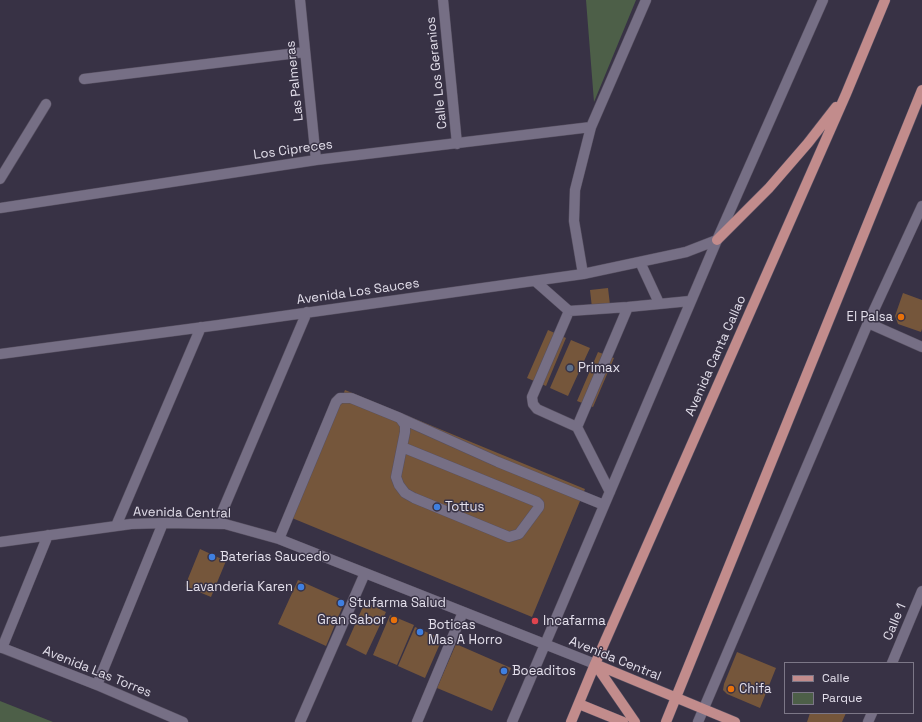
<!DOCTYPE html>
<style>
body{margin:0}
#map{position:relative;width:922px;height:722px;overflow:hidden;background:#383245;font-family:"Space Grotesk",sans-serif}
canvas{display:block}
.legend{position:absolute;left:784px;top:662px;width:130px;height:52px;box-sizing:border-box;background:#383245;border:1px solid #7c7787;margin:0;padding:5px 7px;list-style:none;font-size:12px;color:#e3dfeb}
.legend li{display:flex;align-items:center;gap:8px;height:20px}
.legend b{width:20px;border:1px solid #7c7787}
</style>
<div id="map">
<canvas width="922" height="722"></canvas>
<ul class="legend">
<li><b style="height:5px;background:#c28c8c"></b>Calle</li>
<li><b style="height:11px;background:#4d5f48"></b>Parque</li>
</ul>
</div>
<script>
const context = document.querySelector('canvas').getContext('2d');
context.lineJoin = 'round';
function fill(path, color) {
  context.fillStyle = color;
  context.fill(path, 'evenodd');
}
function stroke(path, color, width, dash) {
  context.strokeStyle = color;
  context.lineWidth = width;
  context.lineCap = dash ? 'butt' : 'round';
  context.setLineDash(dash || []);
  context.stroke(path);
}
function drawText(font, color, halo, rows, align = 'center') {
  context.font = font + ' "Space Grotesk",sans-serif';
  context.lineWidth = 3;
  context.setLineDash([]);
  context.textBaseline = 'middle';
  context.strokeStyle = halo;
  context.fillStyle = color;
  for (const [text, x, y, turn = 0] of rows) {
    context.save();
    context.translate(x, y);
    context.rotate((+turn || 0) * Math.PI / 180);
    context.textAlign = isNaN(turn) ? turn : align;
    if (halo) context.strokeText(text, 0, 0);
    context.fillText(text, 0, 0);
    context.restore();
  }
}
fill(new Path2D(`
 M586,0H636L594,102Z
 M0,701L53,722H0Z`), '#4d5f48');
fill(new Path2D(`
 M608,288L610,305L592,308L590,290Z
 M903,293L922,300V329L921,332L898,324L895,316Z
 M548,330L566,338L546,386L527,378Z
 M571,340L590,348L568,396L550,388Z
 M598,352L614,358L593,407L577,401Z
 M345,390L585,489L532,617L292,518Z
 M200,549L226,561L211,597L185,586Z
 M298,580L345,601L326,646L278,624Z
 M365,602L386,612L366,655L346,645Z
 M390,615L414,625L397,665L373,655Z
 M415,627L442,639L425,678L398,666Z
 M456,644L511,668L492,711L437,688Z
 M737,652L776,668L760,708L727,694L723,690L724,684Z
 M810,713H846L842,722H807Z`), '#75563b');
const minor = new Path2D(`
 M300,0L316,160
 M443,0L457,144
 M84,79L305,52
 M0,179L46,104
 M0,208L316,160L591,127
 M640,262L659,303
 M583,274L574,221L575,190L591,127L646,0
 M535,281L569,311L628,307
 M569,311L532,397L533,404L537,409L577,427
 M868,323L922,347
 M0,354L219,325L583,274L686,252L717,240
 M400,418L498,462L604,505
 M610,492L577,427L628,307L690,301
 M217,524L307,312
 M116,526L201,327
 M279,539L336,402L340,398H351L400,418L405,425V432L396,477L399,485L405,493L414,498L509,537L519,534L539,507V504L537,502L402,447
 M0,542L131,524L163,523L225,524L279,539L595,664
 M0,647L97,685L183,722
 M2,648L48,535
 M892,663L922,591
 M97,685L163,523
 M300,722L365,573
 M417,722L463,612
 M512,722L717,240L823,0
 M698,722L868,323L922,206
 M868,722L872,713`);
const major = new Path2D(`
 M717,240L769,188L808,143L836,107
 M595,664L735,722
 M595,664L635,722
 M579,704L623,722
 M571,722L595,664L846,94L885,0
 M666,722L922,90`);
stroke(minor, '#575061', 11);
stroke(major, '#575061', 11);
stroke(minor, '#766f85', 10);
stroke(major, '#c28c8c', 10);
for (const [x, y, r, color] of [
 [901,317,4,"#e8710a"],
 [570,368,4,"#5c6f8a"],
 [437,507,4,"#3f7fe0"],
 [212,557,4,"#3f7fe0"],
 [301,587,4,"#3f7fe0"],
 [341,603,4,"#3f7fe0"],
 [394,620,4,"#e8710a"],
 [535,621,4,"#e0444e"],
 [420,632,4,"#3f7fe0"],
 [504,671,4,"#3f7fe0"],
 [731,689,4,"#e8710a"]
]) {
  const dot = new Path2D();
  dot.arc(x, y, r, 0, 2 * Math.PI);
  context.fillStyle = color;
  context.fill(dot);
  stroke(dot, '#383245', 1.5);
}
drawText('13px', '#e3dfeb', '#383245', [
 ["Calle Los Geranios",437,73,-96],
 ["Las Palmeras",295,81,-96],
 ["Los Cipreces",293,150,-8],
 ["Avenida Los Sauces",358,292,-8],
 ["Avenida Canta Callao",716,356,-66],
 ["Avenida Central",182,513,1],
 ["Calle 1",895,622,-67],
 ["Avenida Central",615,659,22],
 ["Avenida Las Torres",97,672,22]
]);
drawText('13px', '#e3dfeb', '#383245', [
 ["El Palsa",893,317,"right"],
 ["Primax",578,368],
 ["Tottus",445,507],
 ["Baterias Saucedo",220,557],
 ["Lavanderia Karen",293,587,"right"],
 ["Stufarma Salud",349,603],
 ["Gran Sabor",386,620,"right"],
 ["Incafarma",543,621],
 ["Boticas",428,625],
 ["Mas A Horro",428,640],
 ["Boeaditos",512,671],
 ["Chifa",739,689]
], 'left');
</script>
